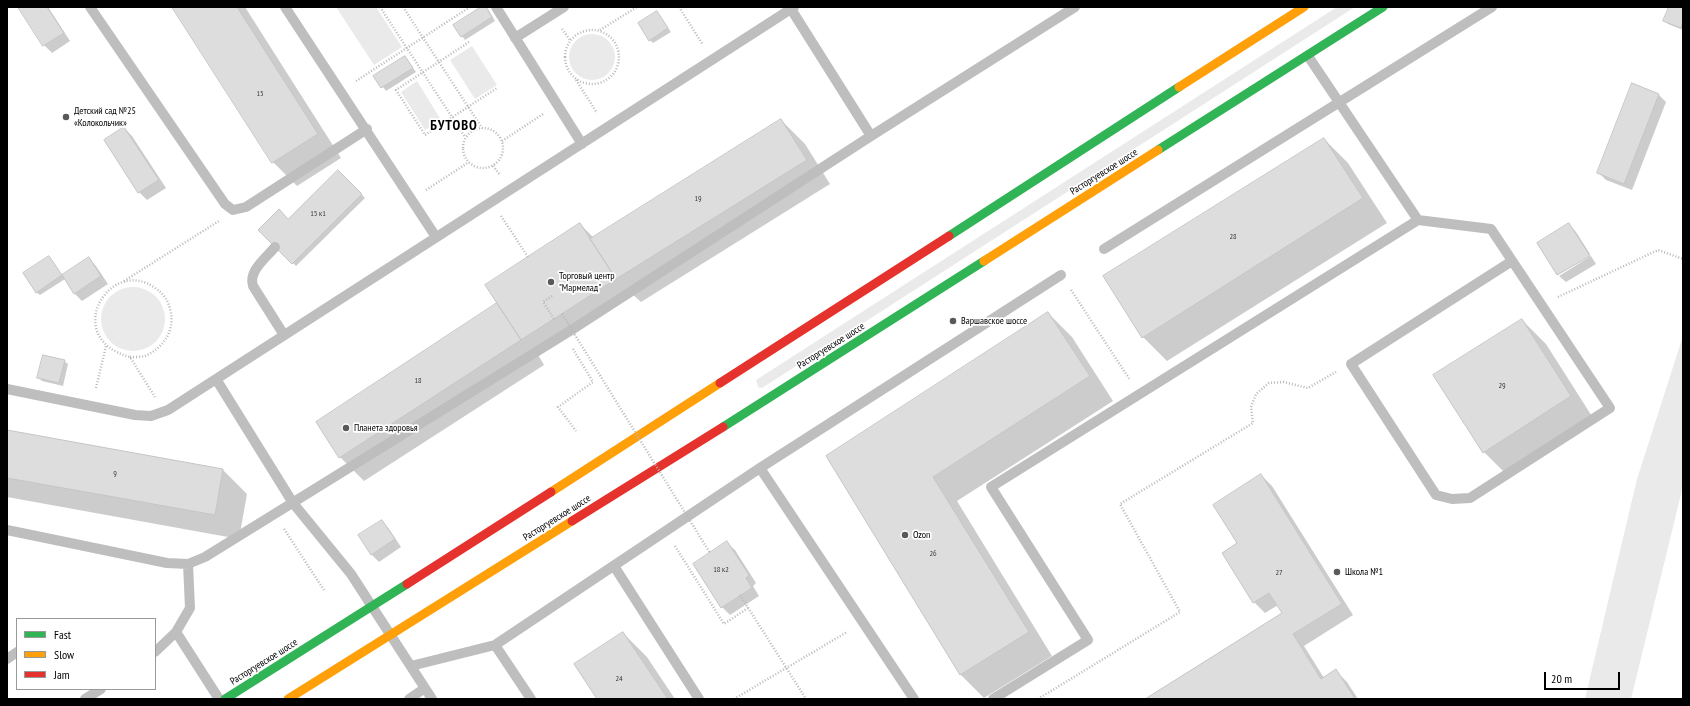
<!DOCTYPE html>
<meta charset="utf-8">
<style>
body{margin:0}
#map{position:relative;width:1690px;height:706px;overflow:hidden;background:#fff;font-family:"PT Sans Narrow",sans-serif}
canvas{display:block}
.frame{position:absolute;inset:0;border:8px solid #000;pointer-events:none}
.legend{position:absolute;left:16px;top:618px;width:140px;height:72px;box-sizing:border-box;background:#fff;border:1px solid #999;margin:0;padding:5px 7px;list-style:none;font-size:12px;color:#000}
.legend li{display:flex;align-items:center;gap:8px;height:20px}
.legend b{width:20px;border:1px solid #999}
.scale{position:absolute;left:1544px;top:672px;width:76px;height:18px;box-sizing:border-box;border:2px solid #000;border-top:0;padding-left:5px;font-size:12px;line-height:14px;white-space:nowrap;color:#000;-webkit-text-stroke:3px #fff;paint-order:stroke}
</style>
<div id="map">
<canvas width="1690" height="706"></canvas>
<div class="frame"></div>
<ul class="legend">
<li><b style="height:5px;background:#30b455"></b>Fast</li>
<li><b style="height:5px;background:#ff9f0a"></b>Slow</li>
<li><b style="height:5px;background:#e5322d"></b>Jam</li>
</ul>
<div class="scale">20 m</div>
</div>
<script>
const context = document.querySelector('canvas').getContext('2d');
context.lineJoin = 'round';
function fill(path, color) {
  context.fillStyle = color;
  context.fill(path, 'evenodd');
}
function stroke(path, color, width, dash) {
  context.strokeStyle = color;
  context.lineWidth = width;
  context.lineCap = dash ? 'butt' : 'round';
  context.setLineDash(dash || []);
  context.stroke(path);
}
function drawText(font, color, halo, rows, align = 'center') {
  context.font = font + ' "PT Sans Narrow",sans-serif';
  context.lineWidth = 3.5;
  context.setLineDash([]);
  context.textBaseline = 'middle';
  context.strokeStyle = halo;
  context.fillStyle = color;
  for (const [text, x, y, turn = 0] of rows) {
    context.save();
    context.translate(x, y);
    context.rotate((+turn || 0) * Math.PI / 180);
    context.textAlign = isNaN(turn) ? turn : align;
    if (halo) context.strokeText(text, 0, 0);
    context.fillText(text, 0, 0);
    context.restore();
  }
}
fill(new Path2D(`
 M336,7H376L402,47L374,65Z
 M1337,7H1355L762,388L758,387L756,380Z
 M569 57a23 23 0 1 1 46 0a23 23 0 1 1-46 0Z
 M472,46L497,85L475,99L450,60Z
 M417,81L441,120L425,130L401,92Z
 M101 319a32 32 0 1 1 64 0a32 32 0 1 1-64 0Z
 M1683,336V486L1631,699H1585L1637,479Z`), '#eaeaea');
fill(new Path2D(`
 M19,7H48L70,41L52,53L44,45Z
 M173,7H245L341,158L297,186L273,162Z
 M483,7L488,9L495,21L465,40L454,25Z
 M1670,7H1683V30L1668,24L1665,20Z
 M657,12L671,32L653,43L650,40Z
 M405,57L416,72L386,91L375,76Z
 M1633,84L1659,95L1666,102L1632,190L1606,180L1599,173Z
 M781,120L805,144L830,184L641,302L631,293L537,353L544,365L364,481L340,457L317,422L498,303L580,224L594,238Z
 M124,128L132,136L166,188L147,200L139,192Z
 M1324,139L1348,163L1387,223L1167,361L1143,337Z
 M338,171L365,198L296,266L260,230L288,220Z
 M1569,224L1576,232L1590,254L1559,274V275L1539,244Z
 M1591,256L1596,264L1566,282L1559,276Z
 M89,259L96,266L108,284L82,301L75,294L65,279L40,295L36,292L52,261L62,276Z
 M1048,313L1072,337L1113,401L957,501L1052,656L984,698L960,674L827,457Z
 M1522,320L1546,344L1595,421L1508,476L1484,452L1435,375Z
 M64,361L68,364L63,386L42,381L38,377Z
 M7,431L223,470L247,494L239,539L7,497Z
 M1261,475L1272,486L1353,615L1304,646L1324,678L1336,671L1347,682L1358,699H1147L1283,614L1278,605L1265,613L1254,602L1239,544Z
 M382,521L389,529L401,547L379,562L371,554Z
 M727,543L735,550L756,583L753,586L759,596L730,615L722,607Z
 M623,633L647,657L675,699H598Z`), '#0003');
const building = new Path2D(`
 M18,7H47L64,33L43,46Z
 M172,7H237L318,134L272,163Z
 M481,7H486L492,17L461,37L453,25Z
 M1669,7H1683V22L1681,28L1663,21Z
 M657,11L668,28L649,41L638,23Z
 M405,56L413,68L381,88L373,76Z
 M1632,83L1659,94L1624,184L1597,173Z
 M781,119L807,160L616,279L590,239Z
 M124,127L159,180L138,193L104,140Z
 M1324,138L1363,198L1142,338L1103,276Z
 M338,170L362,194L292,264L258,230L279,209L288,219Z
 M580,223L616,279L521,340L485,285Z
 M1569,223L1590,256L1557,275L1537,243Z
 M49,256L62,275L36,293L23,273Z
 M89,257L101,276L74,294L62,275Z
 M497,303L521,340L339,458L316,422Z
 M1048,312L1090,376L933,477L1029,632L960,675L826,456Z
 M1522,319L1571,396L1483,453L1433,375Z
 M43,355L65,360L59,383L37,378Z
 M7,430L223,469L215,515L7,478Z
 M1261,474L1342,604L1293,634L1321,679L1336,669L1355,699H1145L1282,613L1269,593L1253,603L1222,553L1237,543L1213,505Z
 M382,520L395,539L371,555L358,535Z
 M727,541L749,575L746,578L752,588L721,608L693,564Z
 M623,632L668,699H597L574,664Z`);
fill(building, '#ddd');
stroke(building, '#c5c5c5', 1);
stroke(new Path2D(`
 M380,7L465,137
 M403,7L482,128
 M679,7L703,45
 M562,29L570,40
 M565 57a27 27 0 1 1 54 0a27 27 0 1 1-54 0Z
 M600,30L637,7
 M469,42L396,90L425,135L497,88
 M576,80L597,113
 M356,81L470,7
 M463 148a20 20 0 1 1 40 0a20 20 0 1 1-40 0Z
 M502,141L543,114
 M493,166L500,175
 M426,190L469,162
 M501,216L528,257
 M124,281L219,221
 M1071,290L1130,380
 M552,296L543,302L554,319
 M1558,297L1658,250L1683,259
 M573,349L593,382L558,407L576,431
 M130,357C135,357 141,357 145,356C164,348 176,329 170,309C168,300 163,293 155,288C110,255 60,338 130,357L155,397
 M96,388L106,346
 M284,529L324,590
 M675,546L724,624L748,608
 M740,595L806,699
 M734,699L847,632
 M1038,699L1180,612L1120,504L1253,423L1251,407L1256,394L1269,383L1284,382L1308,388L1336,372`), '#b8b8b8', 2.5, [1, 2]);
stroke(new Path2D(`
 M90,7L225,204L233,210L246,207L367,129
 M285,7L436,237
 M496,7L582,144
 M791,9L871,136
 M515,38L564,7
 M1418,220L1491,229L1610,408L1470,498L1452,499L1436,495L1351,364L1512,261
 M275,247C266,258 248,271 253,286L284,335
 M1104,249L1492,7
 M216,379L293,503L351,574L432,699
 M7,389L135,415L151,416L168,410L794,7
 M760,468L914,699
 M7,530L167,563L188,564L205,557L573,329L871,136L1075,7
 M188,564L190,608L176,632L219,699
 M614,566L699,699
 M495,645L760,468L1061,275
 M155,652L176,632
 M7,659L17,652
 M411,666L495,645L531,699
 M85,699L101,689
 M409,699L425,688
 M993,699L1088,640L991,487L1418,220L1308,56`), '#bebebe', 10);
stroke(new Path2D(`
 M1158,150L1383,7
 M949,236L1179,87
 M723,427L984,261
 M225,699L407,584`), '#30b455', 9);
stroke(new Path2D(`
 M1179,87L1304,7
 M984,261L1158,150
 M551,492L720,383
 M288,699L572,521`), '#ff9f0a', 9);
stroke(new Path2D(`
 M720,383L949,236
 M572,521L723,427
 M407,584L551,492`), '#e5322d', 9);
stroke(new Path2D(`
 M562,314L710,553`), '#b8b8b8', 2.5, [1, 2]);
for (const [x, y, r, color] of [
 [66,117,4,"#595959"],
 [551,282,4,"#595959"],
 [953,321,4,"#595959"],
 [346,428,4,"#595959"],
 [905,535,4,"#595959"],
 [1337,572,4,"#595959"]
]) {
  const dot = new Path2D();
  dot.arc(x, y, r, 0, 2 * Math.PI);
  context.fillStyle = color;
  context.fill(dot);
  stroke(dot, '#fff', 1.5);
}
drawText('8px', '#373737', null, [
 ["15",260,94],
 ["19",698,199],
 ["15 к1",318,214],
 ["28",1233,237],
 ["18",418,381],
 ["29",1502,386],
 ["9",115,474],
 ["26",933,554],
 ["18 к2",721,570],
 ["27",1279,573],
 ["24",619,679]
]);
drawText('10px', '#000', '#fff', [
 ["Детский сад №25",74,111],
 ["«Колокольчик»",74,123],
 ["Торговый центр",559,276],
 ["\"Мармелад\"",559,288],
 ["Варшавское шоссе",961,321],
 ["Планета здоровья",354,428],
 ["Ozon",913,535],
 ["Школа №1",1345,572]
], 'left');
drawText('10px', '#000', '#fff', [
 ["Расторгуевское шоссе",1104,172,-32],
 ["Расторгуевское шоссе",831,346,-32],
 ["Расторгуевское шоссе",557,518,-32],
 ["Расторгуевское шоссе",264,662,-32]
]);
context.letterSpacing = '1px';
drawText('bold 14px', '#000', '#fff', [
 ["БУТОВО",454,126]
]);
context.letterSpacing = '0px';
</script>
